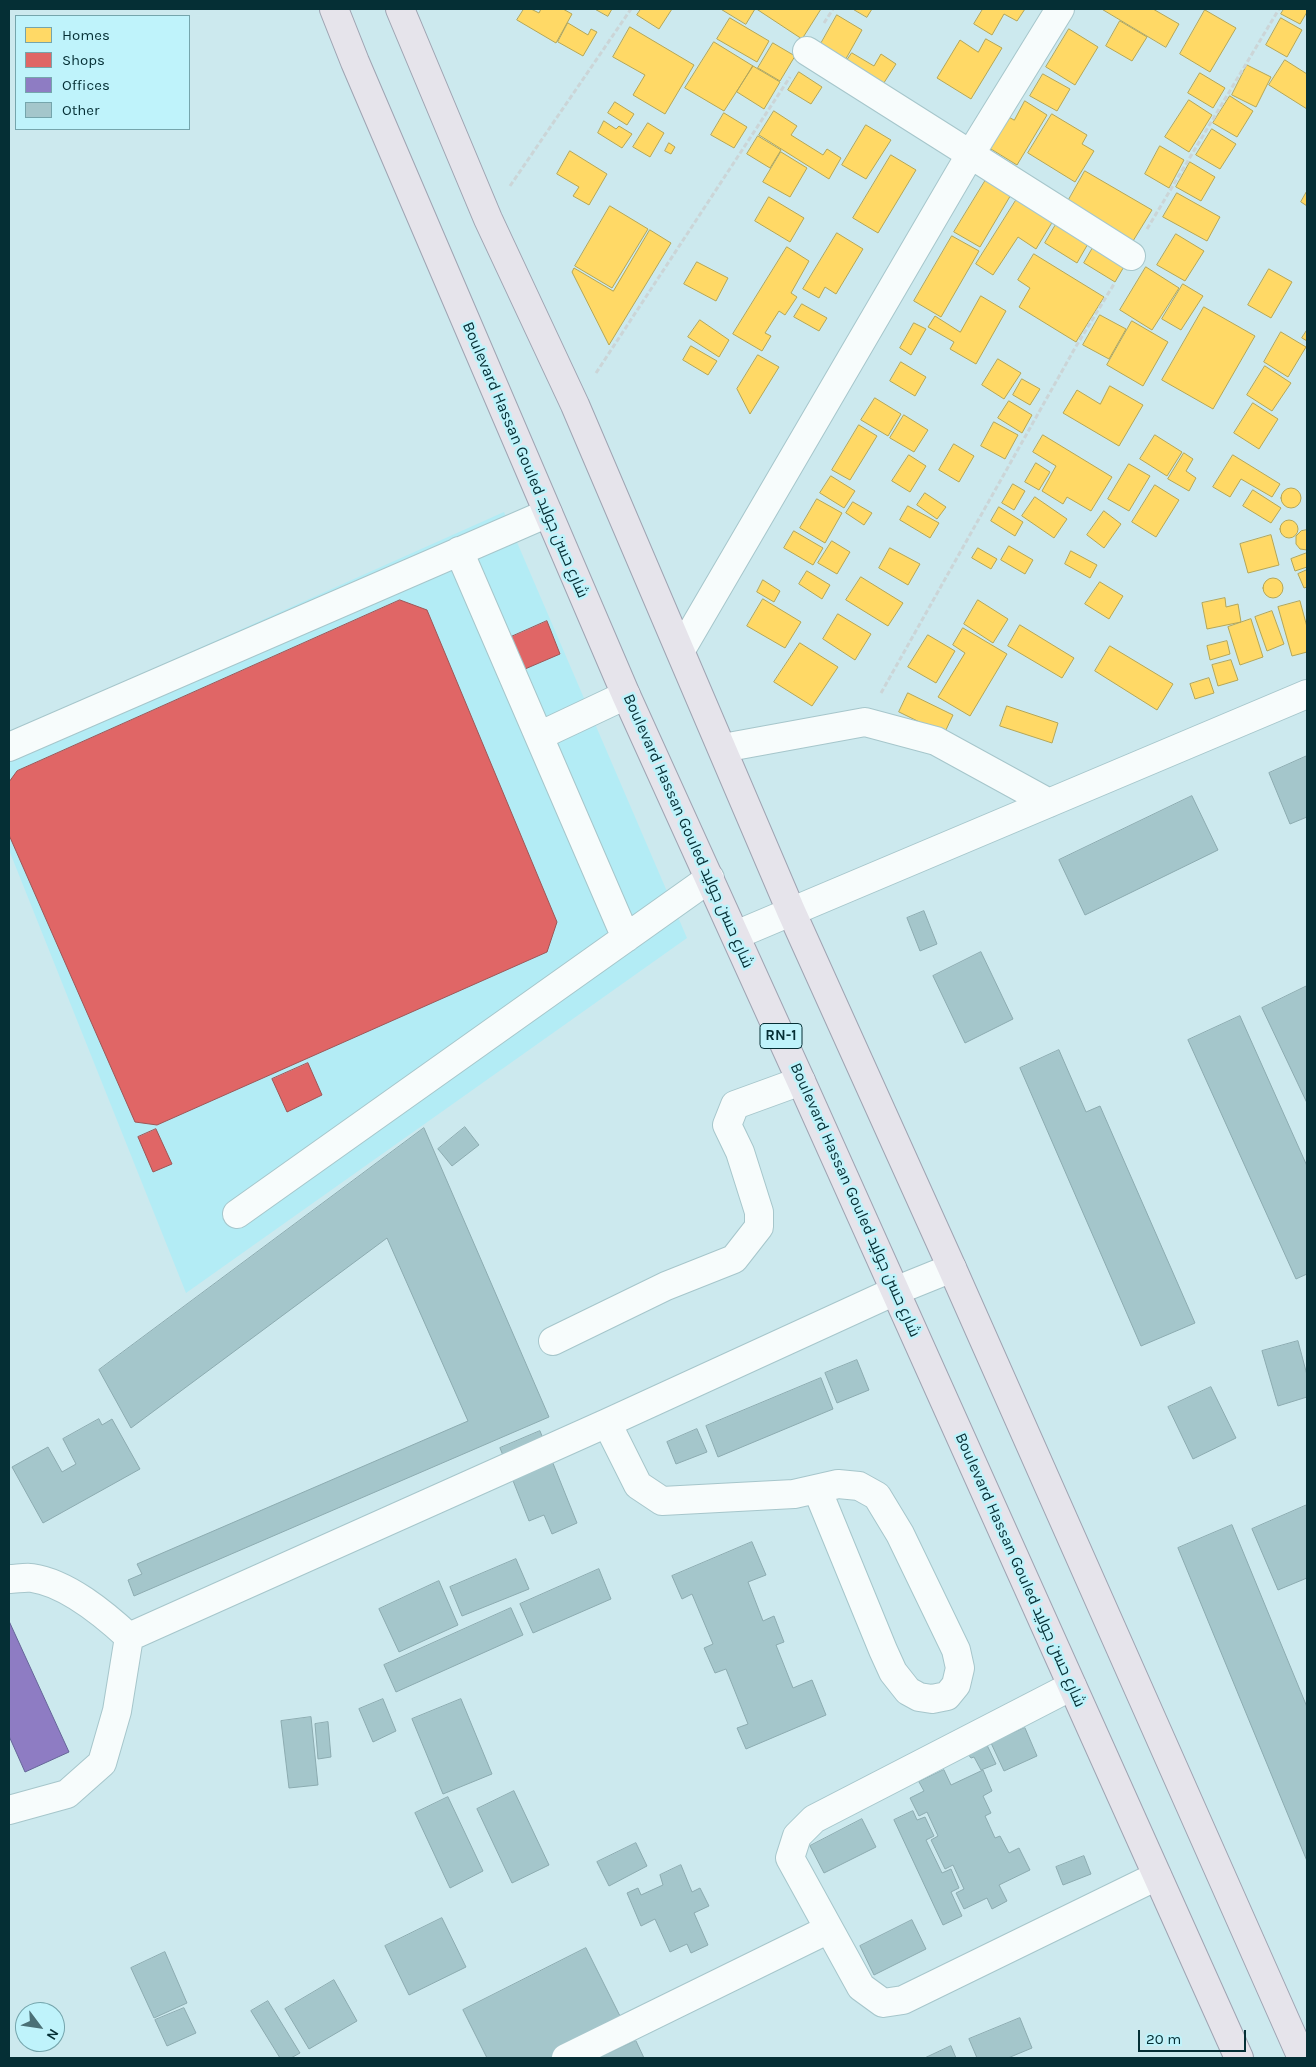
<!DOCTYPE html>
<meta charset="utf-8">
<style>
body{margin:0}
#map{position:relative;width:1316px;height:2067px;overflow:hidden;background:#cce9ee;font-family:Karla,sans-serif}
canvas{display:block}
.frame{position:absolute;inset:0;border:10px solid #052f35;pointer-events:none}
.legend{position:absolute;left:15px;top:15px;width:175px;height:115px;box-sizing:border-box;background:#bff3fb;border:1px solid #75a5ac;margin:0;padding:6px 9px;list-style:none;font-size:15px;color:#052f35}
.legend li{display:flex;align-items:center;gap:10px;height:25px}
.legend b{width:25px;border:1px solid #75a5ac}
.north{position:absolute;left:15px;top:2002px;width:50px;height:50px;box-sizing:border-box;background:#bff3fb;border:1px solid #75a5ac;border-radius:50%;rotate:121deg;font-size:14px;font-weight:700;line-height:20px;text-align:center;color:#052f35}
.north::after{content:'';display:block;margin:auto;width:18px;height:22px;background:#4b7076;clip-path:polygon(50% 0,100% 100%,50% 72%,0 100%)}
.scale{position:absolute;left:1138px;top:2030px;width:108px;height:22px;box-sizing:border-box;border:2px solid #052f35;border-top:0;padding-left:6px;font-size:15px;line-height:18px;white-space:nowrap;color:#052f35;-webkit-text-stroke:4px #bff3fb;paint-order:stroke}
</style>
<div id="map">
<canvas width="1316" height="2067"></canvas>
<div class="frame"></div>
<ul class="legend">
<li><b style="height:14px;background:#ffd966"></b>Homes</li>
<li><b style="height:14px;background:#e06666"></b>Shops</li>
<li><b style="height:14px;background:#8e7cc3"></b>Offices</li>
<li><b style="height:14px;background:#a4c6cb"></b>Other</li>
</ul>
<div class="north">N</div>
<div class="scale">20 m</div>
</div>
<script>
const context = document.querySelector('canvas').getContext('2d');
context.lineJoin = 'round';
function fill(path, color) {
  context.fillStyle = color;
  context.fill(path, 'evenodd');
}
function stroke(path, color, width, dash) {
  context.strokeStyle = color;
  context.lineWidth = width;
  context.lineCap = dash ? 'butt' : 'round';
  context.setLineDash(dash || []);
  context.stroke(path);
}
function drawText(font, color, halo, rows, align = 'center') {
  context.font = font + ' Karla,Cairo,sans-serif';
  context.lineWidth = 5;
  context.setLineDash([]);
  context.textBaseline = 'middle';
  context.strokeStyle = halo;
  context.fillStyle = color;
  for (const [text, x, y, turn = 0] of rows) {
    context.save();
    context.translate(x, y);
    context.rotate((+turn || 0) * Math.PI / 180);
    context.textAlign = isNaN(turn) ? turn : align;
    if (halo) context.strokeText(text, 0, 0);
    context.fillText(text, 0, 0);
    context.restore();
  }
}
fill(new Path2D(`
 M504,512L687,938L186,1293L9,850V733Z`), '#b3ecf5');
const homes = new Path2D(`
 M524,9H531L539,13L541,9H563L572,14L556,43L517,20Z
 M595,9H612L608,16Z
 M641,9H672L659,29L637,15Z
 M721,9H755L746,24Z
 M759,9H821L802,39L758,10Z
 M853,9H872L867,17Z
 M983,9H1025L1017,21L1004,14L992,35L974,24Z
 M1102,9H1153L1179,24L1166,47Z
 M1284,9H1307V12L1300,24L1281,14Z
 M1205,10L1236,28L1210,72L1180,54Z
 M837,15L862,30L843,64L818,49Z
 M730,18L769,41L757,62L717,39Z
 M1281,18L1302,30L1287,57L1266,45Z
 M1120,21L1147,37L1132,61L1106,46Z
 M568,23L588,35L591,29L597,32L583,56L558,42Z
 M630,27L694,65L665,114L633,95L645,75L613,57Z
 M1069,29L1098,47L1075,85L1046,67Z
 M986,39L1002,48L971,99L937,78L960,40L978,52Z
 M714,42L753,66L724,111L685,88Z
 M773,43L795,56L780,81L758,68Z
 M852,53L874,66L881,54L896,64L878,92L841,69Z
 M1285,60L1307,74V109L1269,85Z
 M1247,65L1271,77L1256,107L1232,95Z
 M753,66L780,82L764,109L737,92Z
 M799,72L822,87L811,104L788,90Z
 M1200,73L1225,88L1213,108L1188,93Z
 M1043,74L1070,89L1057,111L1030,96Z
 M1230,96L1253,111L1237,137L1213,123Z
 M1189,100L1212,115L1189,152L1165,137Z
 M1025,101L1047,115L1017,165L986,146L1005,115L1014,120Z
 M615,102L634,114L627,125L608,113Z
 M774,111L797,126L791,135L823,155L827,149L841,158L829,179L759,135Z
 M724,113L747,127L734,148L711,135Z
 M1052,114L1087,135L1082,144L1094,151L1075,182L1028,153Z
 M604,121L616,129L619,126L632,134L622,148L598,133Z
 M648,123L664,133L650,157L633,147Z
 M866,125L891,140L866,179L842,165Z
 M1212,129L1236,144L1220,169L1196,155Z
 M758,136L781,150L770,168L747,154Z
 M669,143L675,147L671,154L665,151Z
 M1160,146L1184,160L1169,188L1145,174Z
 M570,151L607,174L589,205L573,196L579,187L557,174Z
 M781,152L807,168L790,197L763,182Z
 M891,155L916,170L878,233L853,218Z
 M1190,162L1215,177L1201,201L1176,187Z
 M1085,171L1152,210L1133,241L1067,203Z
 M987,178L1012,193L980,247L954,232Z
 M1307,191V206L1301,202Z
 M1177,193L1220,217L1207,241L1163,217Z
 M1020,194L1056,216L1036,249L1018,237L993,275L976,264Z
 M769,197L804,218L790,242L755,221Z
 M610,206L648,229L612,288L575,266Z
 M1061,216L1093,235L1077,263L1045,243Z
 M650,230L671,243L609,345L572,272L574,268L613,291Z
 M837,233L863,249L836,294L825,287L819,298L803,289Z
 M1176,234L1204,251L1185,281L1157,265Z
 M952,236L979,251L941,317L914,301Z
 M1098,239L1129,258L1115,282L1084,263Z
 M787,247L809,261L791,293L797,297L785,315L779,311L765,333L771,336L762,351L733,334Z
 M1034,254L1104,297L1076,342L1019,307L1030,288L1018,280Z
 M697,262L728,278L716,301L684,284Z
 M1146,267L1179,288L1152,330L1120,310Z
 M1269,269L1292,282L1271,318L1248,305Z
 M1183,284L1203,296L1181,330L1162,319Z
 M981,296L1006,311L976,364L950,349L954,342L928,327L935,316L960,332Z
 M802,304L827,318L819,331L794,317Z
 M1204,307L1255,336L1213,409L1162,380Z
 M1100,315L1126,329L1109,359L1083,345Z
 M700,320L729,340L719,357L688,337Z
 M1132,321L1168,342L1143,386L1107,365Z
 M914,323L926,329L911,355L900,348Z
 M1307,330V341L1302,338Z
 M1281,332L1306,347L1288,377L1264,362Z
 M691,346L717,361L708,375L683,360Z
 M758,355L779,367L750,414L737,389Z
 M998,359L1021,373L1004,399L982,385Z
 M901,362L926,377L915,396L890,381Z
 M1265,366L1291,383L1272,411L1247,395Z
 M1022,379L1040,389L1030,405L1013,395Z
 M1110,386L1143,405L1119,446L1063,413L1077,390L1100,404Z
 M875,398L901,414L888,436L861,420Z
 M1009,401L1032,415L1022,433L998,418Z
 M1253,403L1278,419L1259,449L1234,433Z
 M904,415L928,430L914,452L890,438Z
 M994,422L1018,435L1005,459L981,446Z
 M859,425L877,436L850,480L832,470Z
 M1043,435L1112,477L1091,511L1067,497L1063,504L1042,491L1056,466L1033,452Z
 M1155,435L1182,452L1167,476L1140,459Z
 M954,444L974,456L959,482L939,470Z
 M1184,453L1193,459L1186,471L1196,478L1189,491L1168,479Z
 M909,455L926,466L910,492L892,481Z
 M1233,455L1280,484L1272,497L1241,479L1230,497L1213,487Z
 M1036,463L1050,472L1039,490L1025,482Z
 M1129,464L1150,476L1129,511L1108,499Z
 M831,476L855,491L844,508L820,493Z
 M1013,484L1025,491L1014,510L1002,503Z
 M1155,485L1179,500L1156,537L1132,522Z
 M1281 498a10 10 0 1 1 20 0a10 10 0 1 1-20 0Z
 M1253,490L1281,508L1271,523L1243,506Z
 M925,493L946,507L937,519L917,505Z
 M1035,497L1067,519L1054,538L1022,516Z
 M817,499L842,513L825,543L800,528Z
 M853,502L872,513L864,525L846,513Z
 M908,506L939,523L930,538L900,520Z
 M999,507L1023,522L1015,536L991,521Z
 M1104,511L1121,524L1104,548L1087,535Z
 M1280 529a9 9 0 1 1 18 0a9 9 0 1 1-18 0Z
 M1307,530V550L1300,549L1296,544V536L1301,531Z
 M794,531L823,548L813,565L784,548Z
 M1271,535L1279,565L1248,573L1240,544Z
 M832,541L850,552L837,574L818,563Z
 M1009,546L1033,560L1025,574L1001,560Z
 M890,548L920,564L908,585L879,568Z
 M978,548L997,559L991,569L972,558Z
 M1071,551L1097,565L1090,578L1065,564Z
 M1307,553V567L1295,571L1291,559Z
 M1307,570V587L1304,588L1298,574Z
 M807,571L830,585L822,599L799,584Z
 M861,577L903,603L888,626L846,600Z
 M1263 588a10 10 0 1 1 20 0a10 10 0 1 1-20 0Z
 M763,580L780,591L774,602L757,592Z
 M1100,582L1123,596L1109,619L1085,604Z
 M1225,598L1226,607L1238,604L1241,622L1207,629L1202,603Z
 M763,599L801,622L785,648L747,626Z
 M978,600L1008,619L993,643L964,624Z
 M1300,601L1307,627V652L1292,656L1278,607Z
 M1272,611L1284,644L1267,651L1255,617Z
 M838,614L871,634L855,660L823,639Z
 M1251,619L1263,657L1240,665L1228,627Z
 M1020,625L1074,658L1062,678L1008,646Z
 M963,628L1007,654L970,716L938,697L965,653L953,645Z
 M928,635L955,651L936,683L908,667Z
 M1227,641L1230,654L1210,660L1207,646Z
 M800,643L838,667L812,706L774,682Z
 M1110,646L1173,684L1157,710L1095,671Z
 M1231,660L1238,680L1218,686L1212,665Z
 M1209,678L1214,693L1195,699L1190,684Z
 M908,693L953,715L944,734L899,712Z
 M1007,706L1058,723L1052,743L1000,726Z`);
fill(homes, '#ffd966');
stroke(homes, '#b4a657', 1);
const shops = new Path2D(`
 M400,600L427,610L557,922L547,952L157,1125L135,1122L9,835V782L17,771Z
 M547,621L560,654L525,669L511,637Z
 M308,1063L322,1095L287,1112L272,1079Z
 M156,1129L172,1164L153,1172L138,1137Z`);
fill(shops, '#e06666');
stroke(shops, '#9e5657', 1);
const offices = new Path2D(`
 M9,1621L69,1752L25,1772L9,1736Z`);
fill(offices, '#8e7cc3');
stroke(offices, '#656598', 1);
const building = new Path2D(`
 M1307,756V817L1290,824L1269,773Z
 M1192,796L1218,850L1085,915L1059,860Z
 M924,911L937,944L920,951L907,918Z
 M981,952L1013,1019L965,1043L933,976Z
 M1307,986V1103L1262,1008Z
 M1240,1016L1307,1166V1274L1296,1279L1188,1040Z
 M1059,1050L1086,1112L1100,1106L1195,1323L1141,1346L1020,1068Z
 M465,1127L479,1145L452,1166L438,1149Z
 M424,1128L549,1417L134,1596L128,1580L142,1574L137,1564L468,1421L387,1238L131,1428L99,1370Z
 M1298,1341L1307,1375V1397L1278,1406L1262,1351Z
 M857,1360L869,1390L837,1403L825,1373Z
 M821,1378L833,1409L718,1457L706,1426Z
 M1211,1387L1236,1438L1193,1459L1168,1407Z
 M99,1419L102,1425L112,1419L140,1469L43,1523L12,1467L48,1447L62,1472L76,1464L63,1439Z
 M697,1429L707,1452L676,1464L667,1442Z
 M540,1431L577,1523L552,1534L544,1515L529,1521L500,1448Z
 M1307,1505V1578L1278,1590L1252,1529Z
 M1232,1525L1307,1707V1861L1178,1548Z
 M752,1542L766,1575L748,1582L763,1621L774,1616L784,1642L776,1645L793,1688L812,1680L826,1715L746,1749L737,1728L748,1724L726,1669L715,1673L704,1648L713,1644L692,1594L682,1599L672,1576Z
 M516,1559L529,1589L462,1616L450,1587Z
 M599,1569L611,1599L533,1633L520,1604Z
 M439,1581L458,1625L399,1652L379,1609Z
 M511,1608L523,1635L396,1692L384,1665Z
 M383,1699L396,1731L373,1742L359,1709Z
 M461,1699L492,1774L443,1794L412,1719Z
 M311,1717L318,1785L289,1788L281,1721Z
 M328,1722L331,1757L318,1759L315,1724Z
 M1025,1728L1037,1756L1004,1771L991,1743Z
 M987,1745L996,1764L981,1770L974,1757L971,1758L968,1754Z
 M944,1770L951,1785L983,1770L992,1791L983,1796L991,1813L985,1816L995,1838L1000,1836L1009,1853L1019,1848L1030,1870L999,1885L1007,1901L992,1909L987,1898L964,1909L956,1893L964,1889L953,1865L945,1869L931,1840L938,1836L927,1812L919,1816L910,1798L924,1791L919,1782Z
 M514,1791L549,1865L512,1883L477,1809Z
 M448,1797L483,1871L450,1888L415,1813Z
 M913,1811L917,1820L925,1817L934,1836L926,1840L942,1873L951,1869L959,1888L951,1892L962,1916L943,1925L894,1820Z
 M862,1819L876,1847L824,1873L810,1846Z
 M636,1843L647,1866L609,1886L597,1862Z
 M1084,1856L1091,1874L1063,1885L1056,1867Z
 M681,1865L692,1892L700,1888L709,1906L694,1913L708,1945L691,1953L687,1944L670,1952L655,1919L641,1926L627,1893L638,1888L641,1895L663,1885L660,1875Z
 M442,1918L466,1967L409,1995L385,1946Z
 M912,1920L926,1949L874,1975L860,1946Z
 M586,1948L626,2028L565,2058H487L463,2010Z
 M165,1952L187,2003L154,2018L131,1968Z
 M334,1980L357,2021L309,2049L285,2009Z
 M268,2001L300,2053L291,2058H280L251,2011Z
 M184,2008L196,2033L167,2046L155,2020Z
 M1020,2018L1032,2048L1008,2058H977L969,2039Z
 M636,2041L644,2058H598Z
 M951,2046L956,2058H925Z`);
fill(building, '#a4c6cb');
stroke(building, '#8cabb0', 1);
const minor = new Path2D(`
 M807,51L1131,256
 M459,551L626,938
 M681,650L970,155L1060,9
 M539,736L626,695
 M9,747L548,513
 M723,748L865,722L936,741L1049,803
 M736,935L1307,694
 M237,1214L710,878
 M553,1341L666,1286L734,1259L759,1227V1212L740,1152L727,1125L735,1105L801,1081
 M607,1423L638,1485L662,1501L794,1494L838,1484L859,1486L877,1496L900,1534L956,1650L960,1668L956,1685L947,1696L932,1699L919,1697L908,1691L893,1672L883,1650L817,1489
 M9,1579C16,1579 25,1577 32,1578C67,1583 104,1614 129,1637
 M129,1637L607,1423L895,1291L952,1268
 M1072,1686L814,1819L797,1836L790,1858L861,1987L883,2003L903,2000L1157,1876
 M9,1810L67,1794L102,1763L117,1711L129,1637
 M566,2058L829,1929`);
const major = new Path2D(`
 M334,9L355,62L626,695L801,1081L1239,2058
 M400,9L488,219L575,405L791,911L952,1268L1302,2058`);
stroke(minor, '#a6c6cb', 30);
stroke(major, '#9fa4b2', 30);
stroke(new Path2D(`
 M824,23L833,9
 M510,186L631,9
 M1147,229L1279,9
 M596,373L790,77
 M881,693L1075,348L1114,284`), '#cbd5d7', 3, [5, 2.5]);
stroke(minor, '#f7fcfc', 28);
stroke(major, '#e6e4eb', 28);
for (const [x, y, w] of [
 [781,1036,42]
]) {
  const box = new Path2D();
  box.roundRect(x - w / 2, y - 12.5, w, 25, 4);
  context.fillStyle = '#bff3fb';
  context.fill(box);
  stroke(box, '#052f35', 1);
}
drawText('bold 15px', '#052f35', null, [
 ["RN-1",781,1036]
]);
drawText('16px', '#052f35', '#bff3fb', [
 ["Boulevard Hassan Gouled شارع حسن جوليد",525,460,67],
 ["Boulevard Hassan Gouled شارع حسن جوليد",688,831,66],
 ["Boulevard Hassan Gouled شارع حسن جوليد",855,1200,66],
 ["Boulevard Hassan Gouled شارع حسن جوليد",1020,1570,66]
]);
</script>
